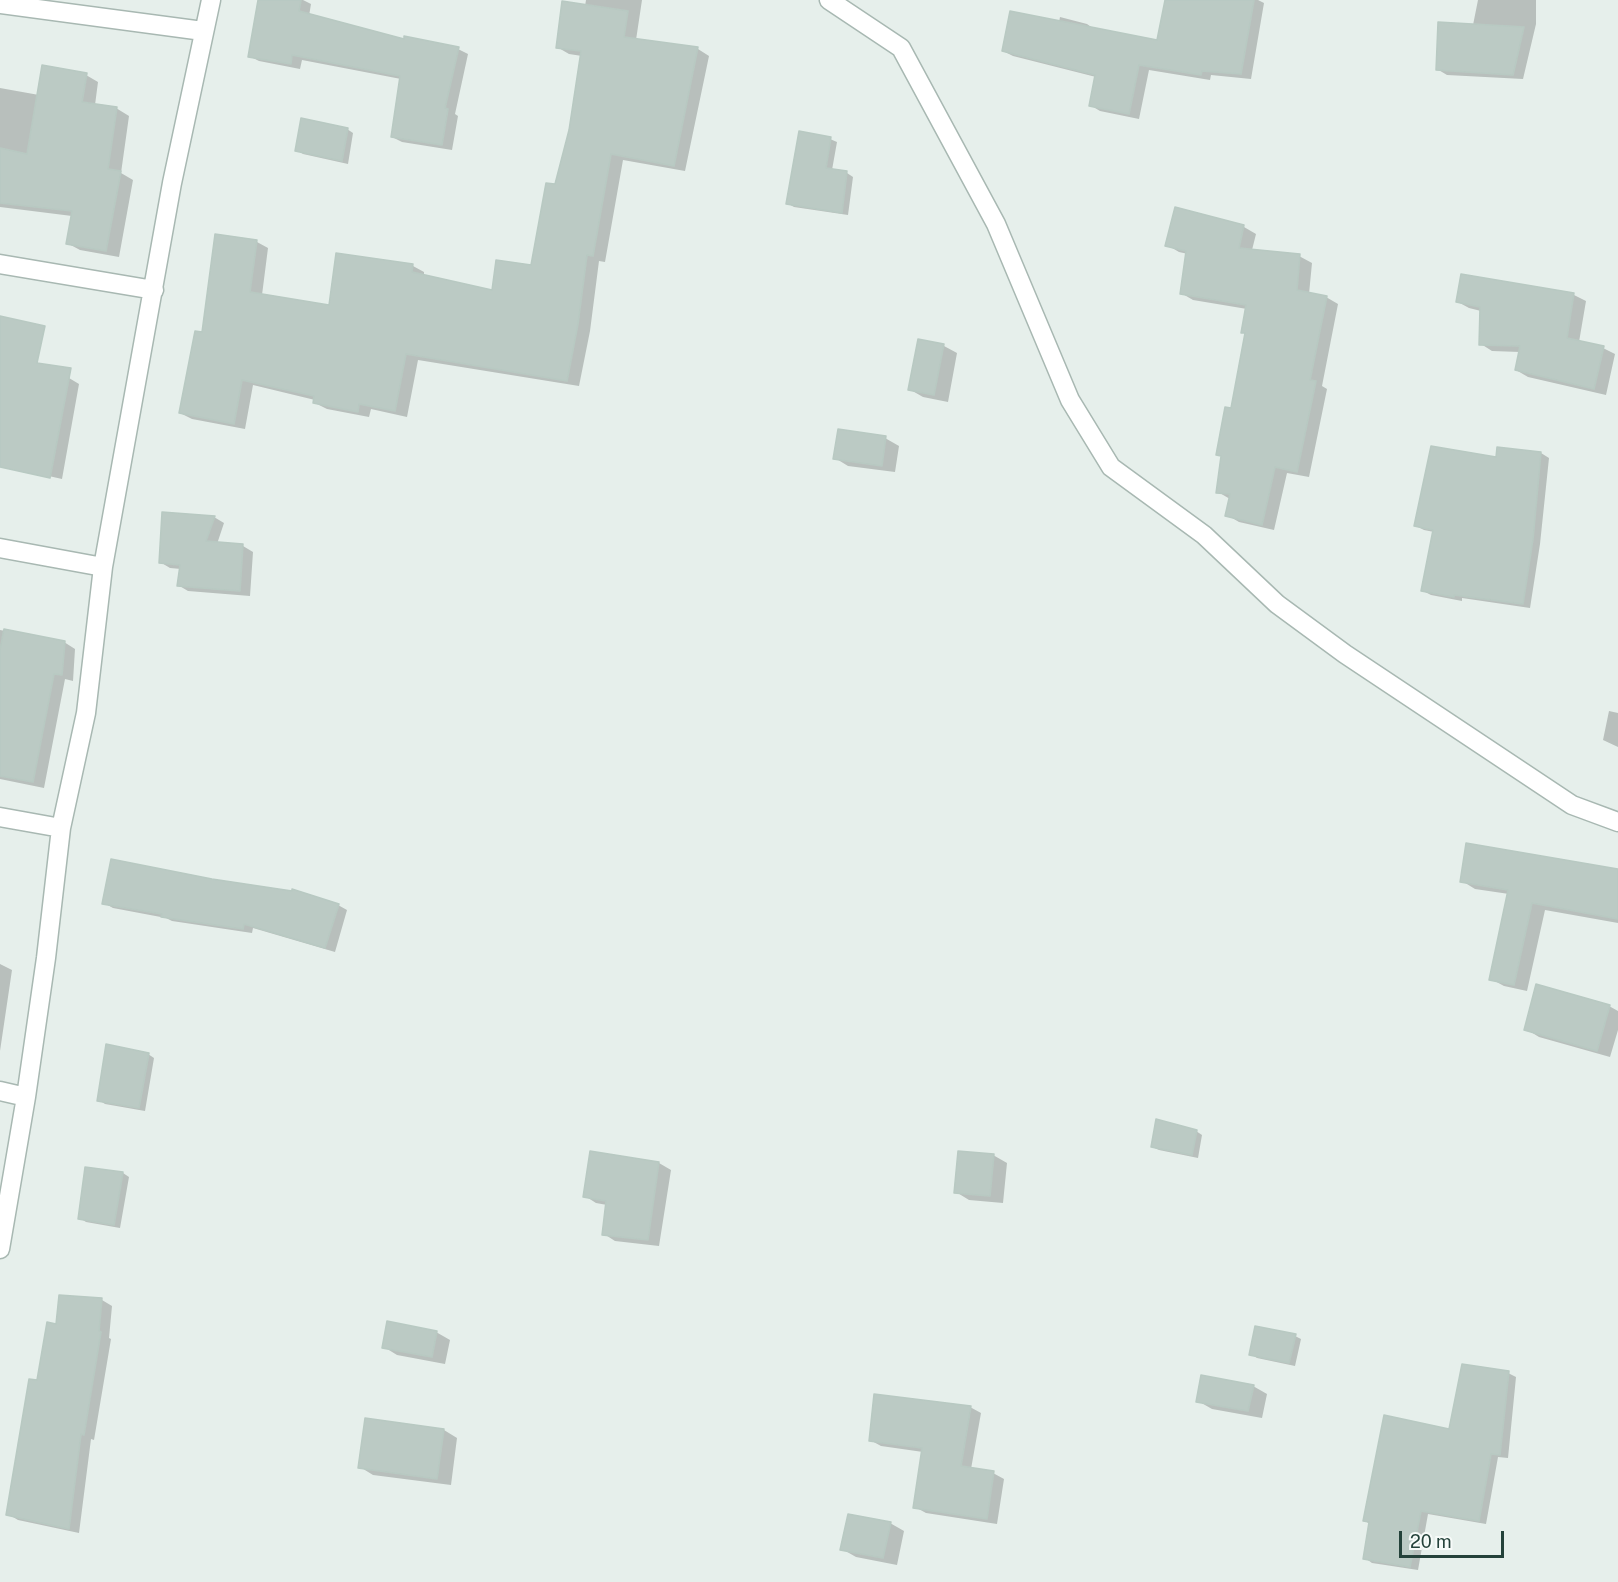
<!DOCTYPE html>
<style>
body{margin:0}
#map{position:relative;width:1618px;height:1582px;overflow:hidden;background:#e6efeb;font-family:"Public Sans",sans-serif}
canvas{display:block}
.scale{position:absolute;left:1399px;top:1531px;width:105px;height:27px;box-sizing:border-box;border:3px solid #24423a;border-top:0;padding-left:8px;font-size:18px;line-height:21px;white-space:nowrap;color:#24423a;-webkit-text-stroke:4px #f7fbf9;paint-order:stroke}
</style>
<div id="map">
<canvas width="1618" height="1582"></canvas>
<div class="scale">20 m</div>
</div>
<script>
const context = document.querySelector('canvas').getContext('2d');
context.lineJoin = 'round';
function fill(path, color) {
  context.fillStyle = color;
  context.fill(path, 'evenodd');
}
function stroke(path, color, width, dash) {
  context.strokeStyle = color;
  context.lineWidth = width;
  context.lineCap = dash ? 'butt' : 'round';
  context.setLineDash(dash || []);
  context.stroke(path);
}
fill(new Path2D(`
 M259,0H303L311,4L309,16L405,41L458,49L468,54L455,114L458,116L452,150L402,142L392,137L401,79L302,60L300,69L259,61L249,56Z
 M586,0H642L636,40L698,49L709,56L685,171L623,160L605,262L599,261L590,331L579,386L418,360L407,417L371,409L369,417L327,409L315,403V400L253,385L245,429L192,419L180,413L203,334L257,242L268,248L262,295L330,306L413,266L424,272V277L494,292L532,267L570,130L582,56L569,54L557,47L585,6Z
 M1166,0H1258L1264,3L1251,79L1211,75L1210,80L1149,70L1139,119L1100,111L1090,105L1096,77L1013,56L1003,51L1059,22L1060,17L1087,24L1094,29L1158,42Z
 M1478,0H1536V24L1523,79L1447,75L1437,69L1473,25Z
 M86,75L98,82L95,105L116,108L129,116L121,173L133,180L119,257L80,250L67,243L72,216L0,207V88L39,95Z
 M347,129L353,133L348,164L303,154L297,150Z
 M830,139L837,142L832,170L847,173L853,177L848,215L794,207L787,203Z
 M1176,209L1244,227L1256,234L1252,250L1299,256L1312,263L1309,294L1326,297L1338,304L1322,386L1327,389L1309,477L1287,473L1274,530L1239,522L1227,515L1230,499L1218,492L1222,457L1218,454L1232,410L1246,334L1242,332L1247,309L1193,300L1181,293L1188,254L1179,252L1167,245Z
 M1463,276L1574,295L1586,301L1579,342L1603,348L1615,354L1606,395L1528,377L1516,370L1520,352L1492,351L1481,344V311L1469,308L1458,302Z
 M944,346L957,353L948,402L923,397L909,389Z
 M0,368L69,378L79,384L62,479L0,465Z
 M885,438L899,446L895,472L848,466L835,458Z
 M1541,453L1549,458L1540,544L1530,608L1462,598V601L1431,595L1423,591L1434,532L1424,530L1416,526L1497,459Z
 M214,517L224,523L217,544L243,546L253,552L250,596L188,591L178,585L181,569L170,568L160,562Z
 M0,630L64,642L75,649L73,681L65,679L44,788L0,779Z
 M1609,711L1618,713V747L1603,740Z
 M1618,871V923L1545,910L1527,991L1504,986L1491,979L1509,894L1475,889L1462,881Z
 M104,903L338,905L347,910L335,952L253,928L252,933L172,921L166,918L113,908Z
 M0,964L12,970L0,1051Z
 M1609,1006L1618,1011V1030L1610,1057L1539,1037L1526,1029Z
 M148,1054L154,1058L145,1111L105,1104L99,1100Z
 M1196,1131L1202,1135L1198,1158L1159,1150L1152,1147Z
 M591,1152L659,1163L671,1170L659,1246L615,1241L604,1234L607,1205L596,1203L585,1196Z
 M993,1155L1007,1163L1003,1203L969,1200L956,1192Z
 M86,1168L123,1173L129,1177L120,1228L86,1222L80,1218Z
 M102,1300L112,1306L109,1338L111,1339L94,1440L91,1439L79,1533L18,1520L8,1514L38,1382Z
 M436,1332L450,1340L445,1364L397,1355L384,1347Z
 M1295,1336L1301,1339L1295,1366L1257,1358L1251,1354Z
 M1508,1373L1516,1377L1508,1458L1498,1457L1486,1524L1428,1514L1418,1570L1372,1563L1365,1558L1370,1524L1365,1521Z
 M1253,1386L1267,1394L1262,1418L1212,1409L1198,1401Z
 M970,1407L981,1413L971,1469L993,1473L1004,1479L997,1524L926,1513L915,1507L923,1452L881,1446L870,1440Z
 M444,1430L457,1438L451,1485L373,1475L360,1467Z
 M890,1523L904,1531L897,1565L856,1557L842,1549Z`), '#0003');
const building = new Path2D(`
 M258,0H301L299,11L404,39V36L459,47L445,108L448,109L442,145L391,137L400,76L292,55L291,64L248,57Z
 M1165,0H1254L1241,74L1202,71L1201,75L1139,65L1129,114L1089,106L1095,75L1002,51L1010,11L1157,40Z
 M562,1L628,11L624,37L698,47L674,166L611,154L593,256L587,255L578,324L567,381L406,354L395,411L359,404L358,412L313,403L314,396L242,380L234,424L179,413L195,331L202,332L215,234L257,240L250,292L329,305L336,253L413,264L412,272L492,290L496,260L531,265L546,183L555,184L569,130L581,51L556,48Z
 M1438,22L1524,27L1513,75L1436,70Z
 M42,65L87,73L82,102L117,107L108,169L121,171L106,251L66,244L72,211L0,203V148L27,154Z
 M301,118L348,128L342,161L295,151Z
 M799,131L831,137L826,168L847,171L842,213L786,204Z
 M1175,207L1244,225L1239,248L1300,254L1297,290L1327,296L1310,380L1316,381L1297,472L1275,467L1262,525L1225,516L1230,494L1216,493L1221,456L1216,455L1225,407L1231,408L1245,333H1241L1246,305L1180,294L1186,251L1165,246Z
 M1461,274L1574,293L1567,338L1604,346L1594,389L1515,370L1520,346L1479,345L1480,307L1456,302Z
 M0,316L45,326L37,363L71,368L50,478L0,467Z
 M918,339L944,344L934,395L908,390Z
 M838,429L886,436L882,466L833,459Z
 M1431,446L1496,457L1497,447L1541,452L1533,539L1523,604L1454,595V597L1421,591L1433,530L1414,526Z
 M162,512L215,516L206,541L243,544L240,591L177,586L180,565L159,563Z
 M4,629L65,641L62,675L54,674L33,782L0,776V650Z
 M1466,843L1618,869V919L1532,903L1514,985L1489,980L1508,890L1460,882Z
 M111,859L212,879L292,891V889L339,904L325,948L244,924L243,929L161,917L162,914L102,904Z
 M1536,984L1610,1005L1597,1051L1524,1030Z
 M106,1044L149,1053L139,1108L97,1101Z
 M1156,1119L1197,1130L1192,1155L1151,1147Z
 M590,1151L659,1162L648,1240L602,1235L606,1201L583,1197Z
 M958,1151L994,1154L990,1196L954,1193Z
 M85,1167L123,1172L114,1225L78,1219Z
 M59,1295L102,1298L99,1331L101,1332L84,1435L81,1434L69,1529L6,1515L29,1379L37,1380L47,1322L56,1324Z
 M387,1321L437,1331L432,1357L382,1348Z
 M1255,1326L1296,1334L1289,1363L1249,1355Z
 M1462,1364L1509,1371L1500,1455L1491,1454L1479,1521L1421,1511L1410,1567L1363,1559L1369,1522L1363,1521L1384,1415L1449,1429Z
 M1201,1375L1254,1385L1248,1411L1196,1402Z
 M874,1394L971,1406L961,1466L994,1471L987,1519L913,1508L922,1448L869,1441Z
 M365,1418L444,1429L437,1479L358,1468Z
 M848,1514L891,1522L883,1558L840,1550Z`);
fill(building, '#bbcac4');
stroke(building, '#b8c9c2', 1.5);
const street = new Path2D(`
 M829,0L901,48L996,224L1070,400L1111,467L1204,535L1277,604L1345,654L1572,805L1618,822
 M0,4L203,31
 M0,264L154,290
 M0,548L103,567
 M0,817L61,828
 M0,1091L26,1097
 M0,1249L26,1097L46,958L61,828L86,713L103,567L172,183L211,0`);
stroke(street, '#a8b8b2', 21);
stroke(street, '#fff', 18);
</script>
